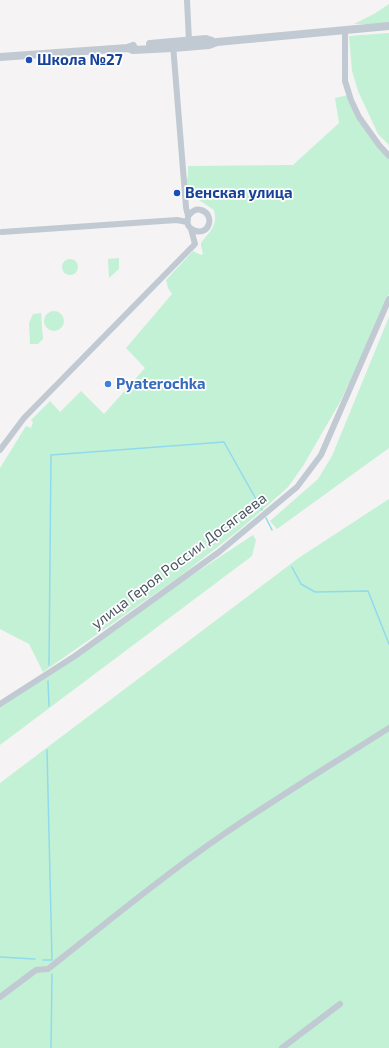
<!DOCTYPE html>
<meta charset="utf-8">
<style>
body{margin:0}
canvas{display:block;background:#f5f3f3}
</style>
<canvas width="389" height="1048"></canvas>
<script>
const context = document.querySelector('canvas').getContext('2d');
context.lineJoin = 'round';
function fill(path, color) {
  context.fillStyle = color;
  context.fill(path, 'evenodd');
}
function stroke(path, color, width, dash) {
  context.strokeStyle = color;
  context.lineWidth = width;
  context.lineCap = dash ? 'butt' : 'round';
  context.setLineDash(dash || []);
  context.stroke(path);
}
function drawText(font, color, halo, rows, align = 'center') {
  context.font = font + ' "Exo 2",sans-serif';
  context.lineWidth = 3.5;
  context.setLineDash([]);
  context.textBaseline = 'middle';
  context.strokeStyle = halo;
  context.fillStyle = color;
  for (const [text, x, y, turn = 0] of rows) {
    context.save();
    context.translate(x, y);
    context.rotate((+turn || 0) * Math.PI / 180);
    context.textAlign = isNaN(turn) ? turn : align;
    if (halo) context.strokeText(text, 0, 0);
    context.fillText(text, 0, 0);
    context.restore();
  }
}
fill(new Path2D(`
 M389,4V24H354L374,14Z
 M389,33V145L378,134L358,91L352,71L349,36Z
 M348,95L389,158V294L374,330L340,402L303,466L288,487L268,505L238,531L179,577L43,672L29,644L0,629V468L26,426L31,428L33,422L31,420L50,401L60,412L81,391L104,414L145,368L126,348L172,294L168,288L166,280L193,251L201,255L203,254L201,246V243C210,231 218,226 214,210L193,196L188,190L186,181L188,176V166L293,165L339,123L335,98Z
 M119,258V269L109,278L108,259Z
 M62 267a8 8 0 1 1 16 0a8 8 0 1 1-16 0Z
 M44 321a10 10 0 1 1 20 0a10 10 0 1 1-20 0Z
 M41,313L43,339L38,344H30L29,323L33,314Z
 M389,317V448L277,529L270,521L318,479L332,456Z
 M389,499V1048H0V783L300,557Z
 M253,535L256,540L252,556L0,745V702Z`), '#c3f1d5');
stroke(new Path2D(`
 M266,518L272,530
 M292,567L301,584L315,592L368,591L389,644
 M49,665L51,455L224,442L262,510
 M48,681L49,706
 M0,957L35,959
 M43,960H52L47,750
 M51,1048L52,974`), '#90daee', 1.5);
stroke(new Path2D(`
 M187,0L189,41
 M345,30V81L351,100L359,117L379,145L389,156
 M173,45L186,207C186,210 188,213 188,216C188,220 187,222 188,225C190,229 193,230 196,231C210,235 215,214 201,210C195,208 192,212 188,216
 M2,232L177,220L187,222
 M0,450L24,418L195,244L191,229
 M0,704L75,656L219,552L297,487L321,455L389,299
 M0,997L36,970L48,969C106,923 163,876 224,834C278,797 334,763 389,728
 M282,1048L340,1004`), '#c1cad2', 6);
stroke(new Path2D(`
 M150,44L206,39L212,41
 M128,48L133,50L173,48L209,45L217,42L389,26
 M0,57L128,48L133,46`), '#c1cad2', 8);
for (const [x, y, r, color] of [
 [29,60,4,"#1a4fb4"],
 [177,193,4,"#1a4fb4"],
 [108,384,4,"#3f7fe0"]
]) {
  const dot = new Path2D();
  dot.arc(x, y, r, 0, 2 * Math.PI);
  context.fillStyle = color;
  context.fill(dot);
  stroke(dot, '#fff', 1.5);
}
drawText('bold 15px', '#164399', '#fff', [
 ["Школа №27",37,60],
 ["Венская улица",185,193]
], 'left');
drawText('bold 15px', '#366cbe', '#fff', [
 ["Pyaterochka",116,384]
], 'left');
drawText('15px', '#4a5661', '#fff', [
 ["улица Героя России Досягаева",179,561,-37]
]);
</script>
